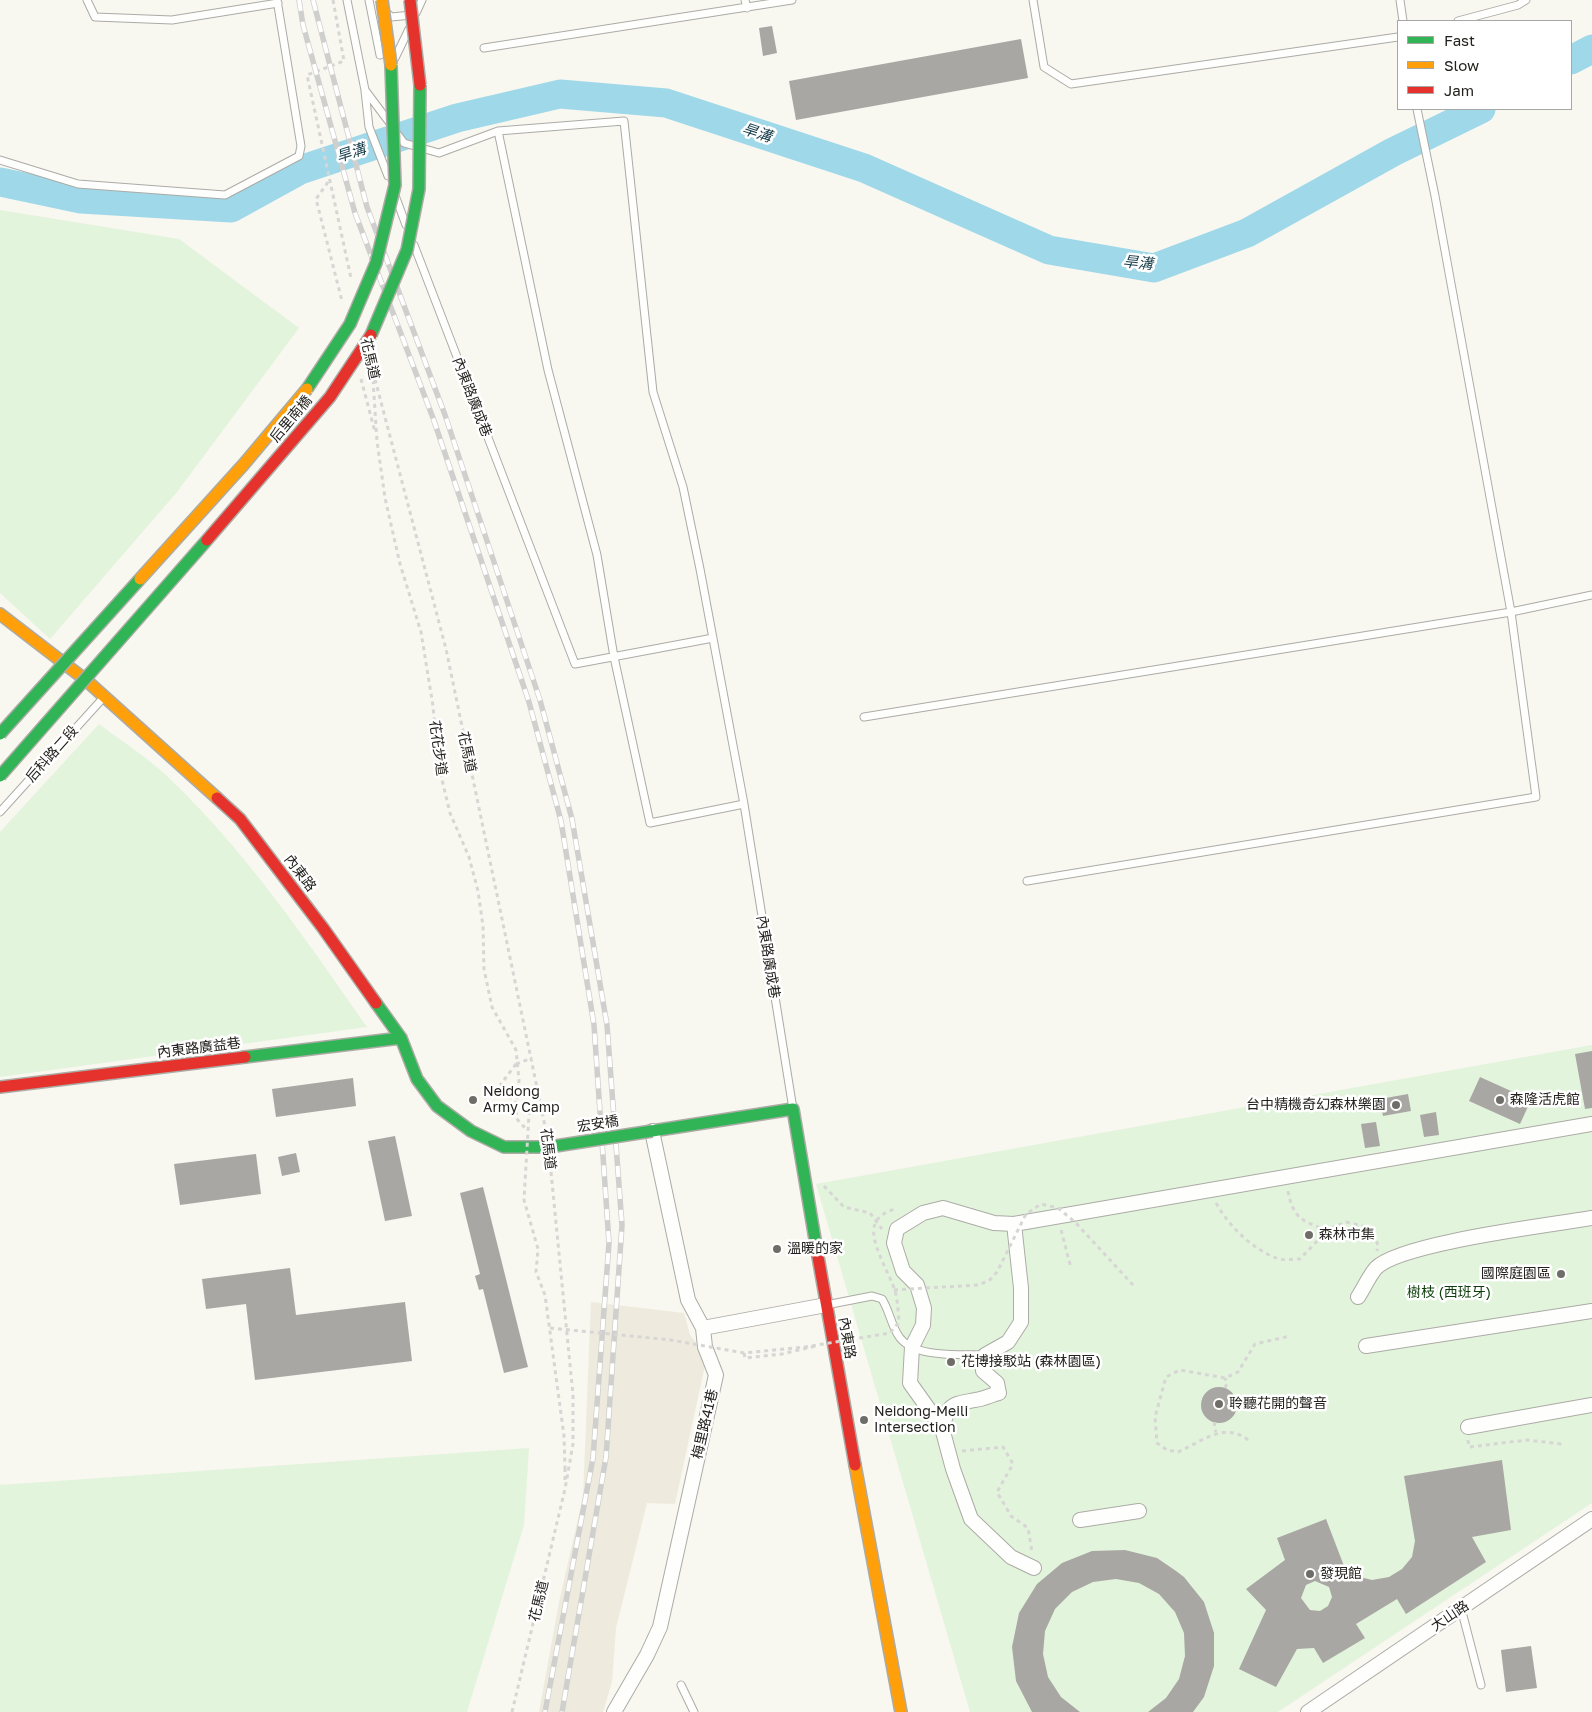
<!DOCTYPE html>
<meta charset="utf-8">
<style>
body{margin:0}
#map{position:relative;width:1592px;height:1712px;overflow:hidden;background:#f8f7f0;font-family:"Golos Text",sans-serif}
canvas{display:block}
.legend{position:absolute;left:1397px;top:20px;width:175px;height:90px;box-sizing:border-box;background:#fff;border:1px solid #a7a7a5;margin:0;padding:6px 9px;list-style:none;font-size:15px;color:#23221e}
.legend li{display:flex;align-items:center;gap:10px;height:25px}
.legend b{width:25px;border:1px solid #a7a7a5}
</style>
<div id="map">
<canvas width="1592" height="1712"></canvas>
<ul class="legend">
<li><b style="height:6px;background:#30b455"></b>Fast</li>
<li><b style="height:6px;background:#ff9f0a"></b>Slow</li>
<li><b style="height:6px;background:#e5322d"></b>Jam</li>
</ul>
</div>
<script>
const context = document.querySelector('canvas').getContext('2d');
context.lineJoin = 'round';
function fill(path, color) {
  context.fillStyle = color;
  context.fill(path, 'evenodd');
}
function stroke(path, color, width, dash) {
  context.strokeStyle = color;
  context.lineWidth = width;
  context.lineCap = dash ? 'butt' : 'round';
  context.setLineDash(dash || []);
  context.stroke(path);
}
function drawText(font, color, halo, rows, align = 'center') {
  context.font = font + ' "Golos Text","Noto Sans TC",sans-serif';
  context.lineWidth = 5;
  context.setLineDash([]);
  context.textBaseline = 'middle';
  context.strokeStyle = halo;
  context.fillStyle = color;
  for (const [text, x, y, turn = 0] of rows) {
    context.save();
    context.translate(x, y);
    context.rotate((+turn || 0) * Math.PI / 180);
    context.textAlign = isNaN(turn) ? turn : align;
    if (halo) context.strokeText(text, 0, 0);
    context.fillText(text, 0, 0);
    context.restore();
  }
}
fill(new Path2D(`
 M591,1302L684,1313L690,1335L707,1356L675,1504L647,1503L616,1628L612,1682L603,1712H539L559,1602L583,1497Z`), '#eeebde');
fill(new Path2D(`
 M0,210L179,239L299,328L177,492L50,639L0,593Z
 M99,724C123,742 150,759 171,780C248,854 306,940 367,1027L0,1077V832Z
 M1592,1045V1503L1278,1712H970L816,1184Z
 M529,1448L524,1525L467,1712H0V1485Z`), '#e2f4dc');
stroke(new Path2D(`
 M1571,60L1592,49
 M0,182L81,199L231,208L300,170L457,118L560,94L666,103L864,168L1049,250L1154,268L1247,233L1393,152L1481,109`), '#9ed8e9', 29);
fill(new Path2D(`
 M772,26L777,53L763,56L759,28Z
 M1021,39L1028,78L796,120L789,81Z
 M1592,1051V1108L1585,1109L1575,1054Z
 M1480,1077L1531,1100L1520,1124L1469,1101Z
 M353,1078L356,1106L276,1117L272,1089Z
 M1408,1094L1411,1111L1383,1116L1380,1099Z
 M1436,1112L1439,1135L1424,1137L1420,1115Z
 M1376,1122L1380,1146L1365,1148L1361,1124Z
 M395,1136L412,1216L385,1221L368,1141Z
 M296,1153L300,1172L282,1176L278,1157Z
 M256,1154L261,1194L180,1205L174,1164Z
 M483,1187L528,1367L504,1373L483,1289L479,1290L475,1276L480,1274L460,1193Z
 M290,1268L296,1315L405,1302L412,1361L255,1380L246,1304L206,1309L202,1279Z
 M1201 1405a18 18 0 1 1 36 0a18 18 0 1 1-36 0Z
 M1502,1460L1511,1530L1472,1537L1486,1562L1406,1614L1397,1599L1356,1624L1365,1638L1323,1663L1314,1648L1297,1649L1276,1687L1239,1669L1266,1610L1246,1589L1285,1560L1277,1538L1326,1519L1344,1566L1356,1576L1372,1580L1389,1577L1402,1569L1412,1557L1415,1541L1404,1476ZM1315,1581L1329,1587L1332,1597L1328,1606L1320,1611L1310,1610L1301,1598L1306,1585Z
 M1125,1550L1157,1558L1176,1571L1184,1577L1204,1602L1214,1633V1666L1204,1697L1193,1712H1148L1166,1698L1179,1679L1185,1656L1184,1633L1175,1612L1159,1594L1139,1583L1116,1579L1093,1582L1072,1592L1055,1609L1045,1631L1043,1654L1048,1677L1061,1697L1080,1712H1032L1016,1681L1012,1647L1019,1613L1037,1584L1062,1563L1092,1551Z
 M1531,1646L1537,1688L1506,1692L1501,1650Z`), '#a9a7a3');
const lane = new Path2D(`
 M87,0L95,17L172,20L278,3
 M347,0L365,90L389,122
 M369,0L380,55
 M745,0L747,8
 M1033,0L1044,67L1071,84L1398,37
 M1400,0L1403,21
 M387,13L391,17L412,15
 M416,13L422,0
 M1458,21L1518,5L1526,0
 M484,48L792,0
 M395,58L409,29
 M365,91L369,127L388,176
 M498,131L548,370L597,555L614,657L650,823L744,804
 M398,135L404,143L439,153L498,131L624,121L653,392L683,487L700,569L744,804L793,1109
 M0,160L78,184L225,195L299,156L301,146L277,0
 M396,198L406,225
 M414,245L575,664L713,638
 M864,717L1511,612L1592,595
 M0,812L104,697
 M1027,881L1536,797L1511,612L1435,196L1417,109
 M826,1305L872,1296L882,1299C889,1310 891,1324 898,1335C912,1359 961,1354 985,1355
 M1461,1608L1481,1685
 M681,1685L694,1712`);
const street = new Path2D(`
 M1358,1297C1364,1288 1369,1276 1376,1268C1400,1243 1551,1225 1592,1218
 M703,1328L826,1305
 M1366,1346L1592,1311
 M1468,1427L1592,1405
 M942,1428C949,1403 951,1405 975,1400C983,1399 991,1395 999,1393L997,1383L983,1371L985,1355L1008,1342L1021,1322V1288L1014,1224
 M1080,1520L1139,1511
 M1034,1568L1011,1557L971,1519L953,1469L942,1428L910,1383L912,1347L923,1325L924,1308L917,1285L903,1271L894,1243L897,1229L923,1213L943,1208L994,1223L1014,1224L1592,1124
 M614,1712L647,1655L660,1627L716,1375L705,1347L703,1328L688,1300L652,1131
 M1308,1712L1592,1519`);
const fast = new Path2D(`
 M376,1003L401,1038L417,1079L437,1106L471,1131L504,1147H549
 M245,1057L401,1038
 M652,1131L793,1109L817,1251`);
const slow = new Path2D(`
 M0,614L87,681L217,798
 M855,1465L901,1712`);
const jam = new Path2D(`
 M217,798L240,819L323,928L376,1003
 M0,1087L245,1057
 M817,1251L855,1465`);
stroke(lane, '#acaba6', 9);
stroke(street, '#acaba6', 16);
stroke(fast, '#acaba6', 14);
stroke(slow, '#acaba6', 14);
stroke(jam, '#acaba6', 14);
stroke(new Path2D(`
 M333,0L344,61L307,75L351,278
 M328,182L316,199L342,301
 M371,364L446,649L546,1131
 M361,379L375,432
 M373,380L377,441L385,498L400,564L421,632L433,706L437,759L450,813L469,857L478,891L483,926L484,969L492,1007L516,1050L519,1080L516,1118L526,1129
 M516,1064L532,1058
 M824,1186L844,1207L870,1213L882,1229
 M1288,1191C1293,1218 1302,1221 1326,1230L1346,1222L1371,1228L1378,1245L1377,1251
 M1216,1203C1229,1226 1251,1248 1276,1258C1282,1261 1293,1259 1300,1259L1320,1238V1227
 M1061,1230L1071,1268
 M744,1353L745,1358L782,1354L816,1346
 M1225,1388L1227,1383L1225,1378
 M1215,1422L1214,1427L1216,1432
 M1248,1440C1225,1421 1201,1442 1178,1452L1167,1450L1157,1443L1155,1417L1166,1377L1180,1370L1225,1378L1238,1372L1255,1344L1290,1336
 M1468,1440L1469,1447L1527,1440L1562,1444
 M962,1451L1003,1447L1013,1464L997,1492L1011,1516L1028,1528L1032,1552
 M565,1468V1481
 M512,1712L565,1489L573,1444V1395L550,1162`), '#d7d6d4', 3, [4, 4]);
stroke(lane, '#fefefd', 7);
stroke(street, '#fefefd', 14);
stroke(fast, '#30b455', 11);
stroke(slow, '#ff9f0a', 11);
stroke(jam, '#e5322d', 11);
const rail = new Path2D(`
 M299,0L303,25L355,213L433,418L529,702L561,821L594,1025L609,1243L593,1458L545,1712
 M313,0L367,207L445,415L540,700L572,819L607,1025L622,1225L606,1457L562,1712`);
stroke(rail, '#cfcfcd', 5.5);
stroke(rail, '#fff', 4, [11]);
const fastBridge = new Path2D(`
 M371,335L407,250L419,189L420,85
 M307,389L350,324L376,263L395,185L391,65
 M0,734L140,579
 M0,776L207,540
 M549,1147L652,1131`);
const slowBridge = new Path2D(`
 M382,0L391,65
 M140,579L244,464L307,389`);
const jamBridge = new Path2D(`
 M410,0L420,85
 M207,540L330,397L371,335`);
stroke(fastBridge, '#acaba6', 14, []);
stroke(slowBridge, '#acaba6', 14, []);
stroke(jamBridge, '#acaba6', 14, []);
stroke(new Path2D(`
 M516,1064L501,1084L502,1090L529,1114L524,1200L538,1249L536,1272L545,1295L564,1436L565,1468
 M894,1290L977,1285L989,1281L997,1272L1026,1214L1041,1204L1058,1208L1075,1222L1133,1285
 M550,1328L671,1340L744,1353L805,1347L890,1333L899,1322C898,1311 898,1301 895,1291C890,1274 868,1240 875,1224C879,1214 889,1211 897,1208`), '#d7d6d4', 3, [4, 4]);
stroke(fastBridge, '#30b455', 11);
stroke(slowBridge, '#ff9f0a', 11);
stroke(jamBridge, '#e5322d', 11);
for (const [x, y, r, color] of [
 [473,1100,5,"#6e6d68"],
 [1500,1100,5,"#6e6d68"],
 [1396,1105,5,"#6e6d68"],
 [1309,1235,5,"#6e6d68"],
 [777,1249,5,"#6e6d68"],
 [1561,1274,5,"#6e6d68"],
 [951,1362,5,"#6e6d68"],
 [1219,1404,5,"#6e6d68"],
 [864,1420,5,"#6e6d68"],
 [1310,1574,5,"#6e6d68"]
]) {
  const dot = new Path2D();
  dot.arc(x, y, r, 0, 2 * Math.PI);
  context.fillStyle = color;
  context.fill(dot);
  stroke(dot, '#fff', 2);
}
drawText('14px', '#23221e', '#fff', [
 ["花馬道",370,359,77],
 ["內東路廣成巷",472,397,69],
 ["后里南橋",291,419,-50],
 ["花花步道",438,748,82],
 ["花馬道",467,752,78],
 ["后科路二段",52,754,-48],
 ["內東路",300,873,53],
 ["內東路廣成巷",768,957,81],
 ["內東路廣益巷",199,1048,-7],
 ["宏安橋",598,1124,-9],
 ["花馬道",548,1149,83],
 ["內東路",847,1338,80],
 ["梅里路41巷",705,1424,-77],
 ["花馬道",539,1601,-77],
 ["大山路",1450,1616,-34]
]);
drawText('14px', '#23221e', '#fff', [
 ["Neidong",483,1092],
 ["Army Camp",483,1108],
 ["森隆活虎館",1510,1100],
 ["台中精機奇幻森林樂園",1386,1105,"right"],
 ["森林市集",1319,1235],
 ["溫暖的家",787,1249],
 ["國際庭園區",1551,1274,"right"],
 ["花博接駁站 (森林園區)",961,1362],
 ["聆聽花開的聲音",1229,1404],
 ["Neidong-Meili",874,1412],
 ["Intersection",874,1428],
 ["發現館",1320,1574]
], 'left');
drawText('14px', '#0e3f0b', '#fff', [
 ["樹枝 (西班牙)",1449,1293]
]);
drawText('italic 15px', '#173d4a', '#fff', [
 ["旱溝",757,133,18],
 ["旱溝",351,153,-18],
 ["旱溝",1138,263,6]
]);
</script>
